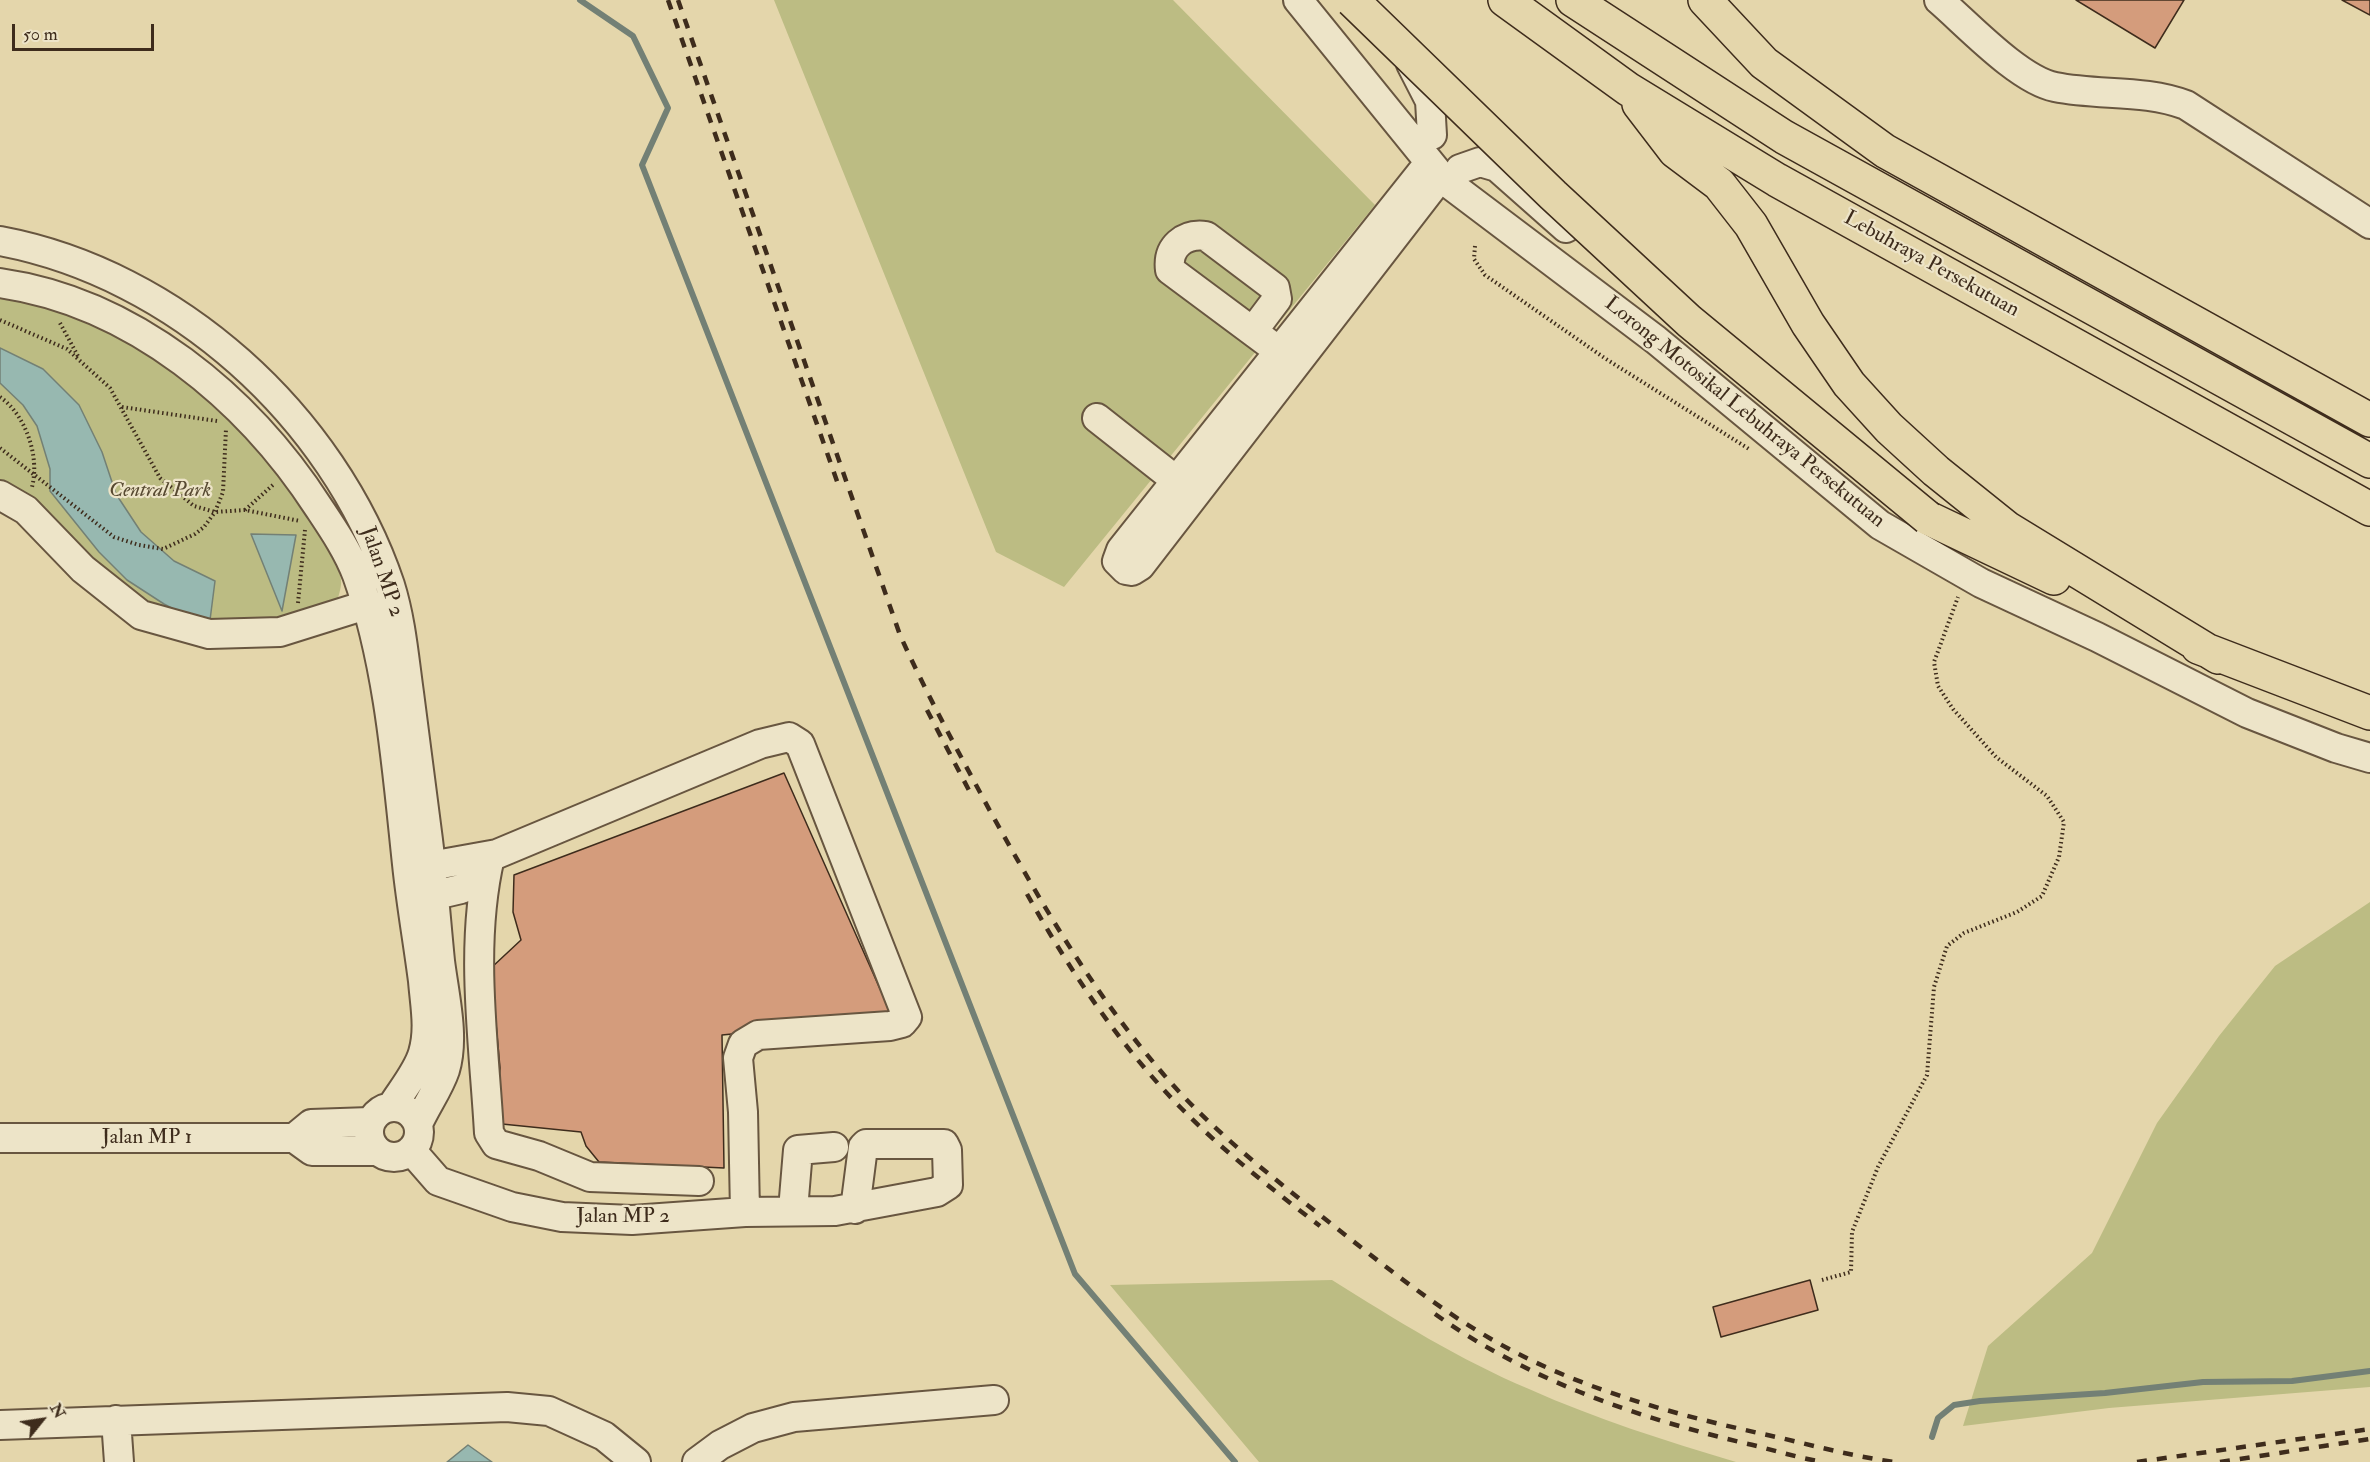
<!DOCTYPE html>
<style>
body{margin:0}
#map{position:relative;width:2370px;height:1462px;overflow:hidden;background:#e4d6ab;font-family:"IM FELL Double Pica",serif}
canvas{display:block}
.north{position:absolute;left:12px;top:1390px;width:60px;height:60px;-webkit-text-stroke:4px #ede4c8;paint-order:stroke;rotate:60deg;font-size:16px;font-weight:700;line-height:24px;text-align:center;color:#3e2c1c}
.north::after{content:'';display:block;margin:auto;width:21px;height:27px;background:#3e2c1c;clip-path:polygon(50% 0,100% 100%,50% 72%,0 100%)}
.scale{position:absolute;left:12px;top:24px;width:142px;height:27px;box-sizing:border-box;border:3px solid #3e2c1c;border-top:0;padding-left:8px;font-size:18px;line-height:21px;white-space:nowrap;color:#3e2c1c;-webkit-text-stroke:4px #ede4c8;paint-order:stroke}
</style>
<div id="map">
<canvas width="2370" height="1462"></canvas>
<div class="north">N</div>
<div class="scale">50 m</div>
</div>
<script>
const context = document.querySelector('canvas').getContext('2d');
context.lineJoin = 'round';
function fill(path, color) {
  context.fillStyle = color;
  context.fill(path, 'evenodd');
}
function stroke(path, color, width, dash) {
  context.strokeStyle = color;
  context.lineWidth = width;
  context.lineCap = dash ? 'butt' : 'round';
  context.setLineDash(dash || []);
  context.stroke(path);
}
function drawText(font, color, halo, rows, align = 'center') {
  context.font = font + ' "IM FELL Double Pica",serif';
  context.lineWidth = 4.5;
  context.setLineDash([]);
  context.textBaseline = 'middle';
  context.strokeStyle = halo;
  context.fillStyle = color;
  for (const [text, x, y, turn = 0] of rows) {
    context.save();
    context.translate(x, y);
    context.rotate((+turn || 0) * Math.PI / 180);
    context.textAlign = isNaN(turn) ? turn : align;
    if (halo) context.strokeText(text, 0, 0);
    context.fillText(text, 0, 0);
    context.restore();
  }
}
fill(new Path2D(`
 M774,0H1173L1375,205L1064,587L996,552Z
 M0,295C19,300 39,305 57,311C161,346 247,421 305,512C313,525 341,567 341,580C342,588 337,599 336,607L303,620L207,629L134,599L0,482Z
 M2370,902V1387L2109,1408L1963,1426L1988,1346L2092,1253L2157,1123L2219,1036L2275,966Z
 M1332,1280C1396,1320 1460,1360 1529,1389C1596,1419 1666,1441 1736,1462H1259L1110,1285Z`), '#bcbc83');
const water = new Path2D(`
 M0,348L43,369L79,405L102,452L116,494L141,532L174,561L215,581L209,628L164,604L127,580L99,552L50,491V469L37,426L23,405L0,383Z
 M251,534L296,535L282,611Z
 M468,1445L492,1462H447Z`);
fill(water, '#97b8b0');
stroke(water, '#738075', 1.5);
stroke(new Path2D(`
 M580,0L633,36L668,108L642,165L1075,1274L1235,1462
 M1932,1437L1938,1418L1954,1405L1980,1401L2105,1393L2203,1382L2292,1381L2370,1371`), '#738075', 6);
const building = new Path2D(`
 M2076,0H2184L2155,48Z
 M2342,0H2370V15Z
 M784,773L893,1018L722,1035L724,1168L599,1162L586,1146L581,1132L502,1124L497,1103L500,1068L491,968L521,940L513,912L514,875Z
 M1810,1280L1818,1310L1721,1337L1713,1307Z`);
fill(building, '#d49c7c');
stroke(building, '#3e2c1c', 1.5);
const minor = new Path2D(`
 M1298,0L1444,180L1656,340L1880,525L1981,583L2097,637L2247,713L2336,748L2370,758
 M1939,0C1968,25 2019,80 2055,87C2099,96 2144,89 2186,105L2370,224
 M1411,64L1430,101L1432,135
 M1425,168L1121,550L1117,561L1126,570L1132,571L1140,566L1435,184L1441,181
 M1460,169L1480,162L1497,167L1566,228
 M0,241C176,274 333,416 390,585C401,620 404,657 409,693C415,742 422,791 428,840C433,880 436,921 440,961C444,994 455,1037 445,1070C439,1088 426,1106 418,1124
 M0,283C133,302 248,398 319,508C333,529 348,551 357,575C389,664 397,770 407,864C411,903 418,942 423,981C425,1006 430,1029 423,1053C418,1071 402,1090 392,1106
 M1253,331L1277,299L1275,288L1206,236C1184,233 1167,247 1170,270L1295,363
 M1097,418L1191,492
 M0,495L26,510L83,569L141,615L209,634L280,632L366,605
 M490,857C469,946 484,1043 489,1133L496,1144L539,1156L590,1177L699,1181
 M408,870L497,854L760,744L789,737L800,744L907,1017L902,1023L890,1026L758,1035L743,1044L738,1058L743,1112L745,1212
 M414,900L461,889L484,880
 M369 1132a25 25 0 1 1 50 0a25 25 0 1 1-50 0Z
 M0,1138H294L312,1151H377
 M294,1138L311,1124L370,1122
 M411,1150L438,1181L512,1207L562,1217L632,1220L745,1212L835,1211L937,1192L948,1185L947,1150L944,1144H866L863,1147L855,1209
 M793,1210L798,1150L834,1147
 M116,1420L119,1462
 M0,1425L507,1407L549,1411L604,1436L636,1462
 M697,1462L720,1445L753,1428L794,1417L994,1400`);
const highway = new Path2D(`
 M1505,0L1628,89L1777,180L2370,509
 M1573,0L1784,137L2370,461
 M1705,0L1764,63L1885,151L2370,420
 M1639,104L1675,151L1719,184L1751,225L1808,324L1849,384L1889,428L1936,471L2007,528L2218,657
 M1928,518L2054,578
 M2198,647L2370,713`);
stroke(minor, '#685640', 32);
stroke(highway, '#3e2c1c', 36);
stroke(new Path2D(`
 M1475,246L1474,259L1485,275L1606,359L1749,449
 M0,320L67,349L110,388L160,478L194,506L215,512L245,510L300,521
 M60,323L79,358
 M0,397C26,415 40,457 32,487
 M122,407L217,421
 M0,448L114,537L139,545L163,549L195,534L204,527L215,512L223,492L226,429
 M245,510L275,483
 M298,603L305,530
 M1822,1280L1851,1272L1852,1232L1878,1167L1927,1075L1934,987L1947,946L1964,933L2017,912L2042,896L2059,857L2064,822L2047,796L1996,757L1953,709L1938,686L1934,662L1958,597`), '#3e2c1c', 4, [1.5, 3]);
stroke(minor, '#ede4c8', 28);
stroke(highway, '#e4d6ab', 33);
stroke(new Path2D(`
 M668,0L838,484
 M678,0L900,635C927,695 959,753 990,811C1039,899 1089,986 1154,1063C1201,1121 1262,1169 1320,1215C1381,1263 1440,1312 1509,1349C1593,1394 1689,1418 1781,1438C1819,1447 1856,1457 1895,1462
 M927,710L973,798
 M1027,894C1070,971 1120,1046 1181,1108C1223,1151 1273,1190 1320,1226
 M1435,1314C1528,1380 1635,1417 1744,1443C1771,1449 1797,1458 1824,1462
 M2137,1462L2370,1429
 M2220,1462L2370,1439`), '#3e2c1c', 4.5, [10, 10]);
const highwayBridge = new Path2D(`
 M1352,0L1553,195L1689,321L1928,518`);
stroke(highwayBridge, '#3e2c1c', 36, []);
stroke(highwayBridge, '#e4d6ab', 33);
drawText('21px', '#3e2c1c', '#ede4c8', [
 ["Lebuhraya Persekutuan",1931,265,29],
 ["Lorong Motosikal Lebuhraya Persekutuan",1744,413,39],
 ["Jalan MP 2",381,572,71],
 ["Jalan MP 1",147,1138],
 ["Jalan MP 2",623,1217]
]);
drawText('italic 21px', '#574931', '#ede4c8', [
 ["Central Park",160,491]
]);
</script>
